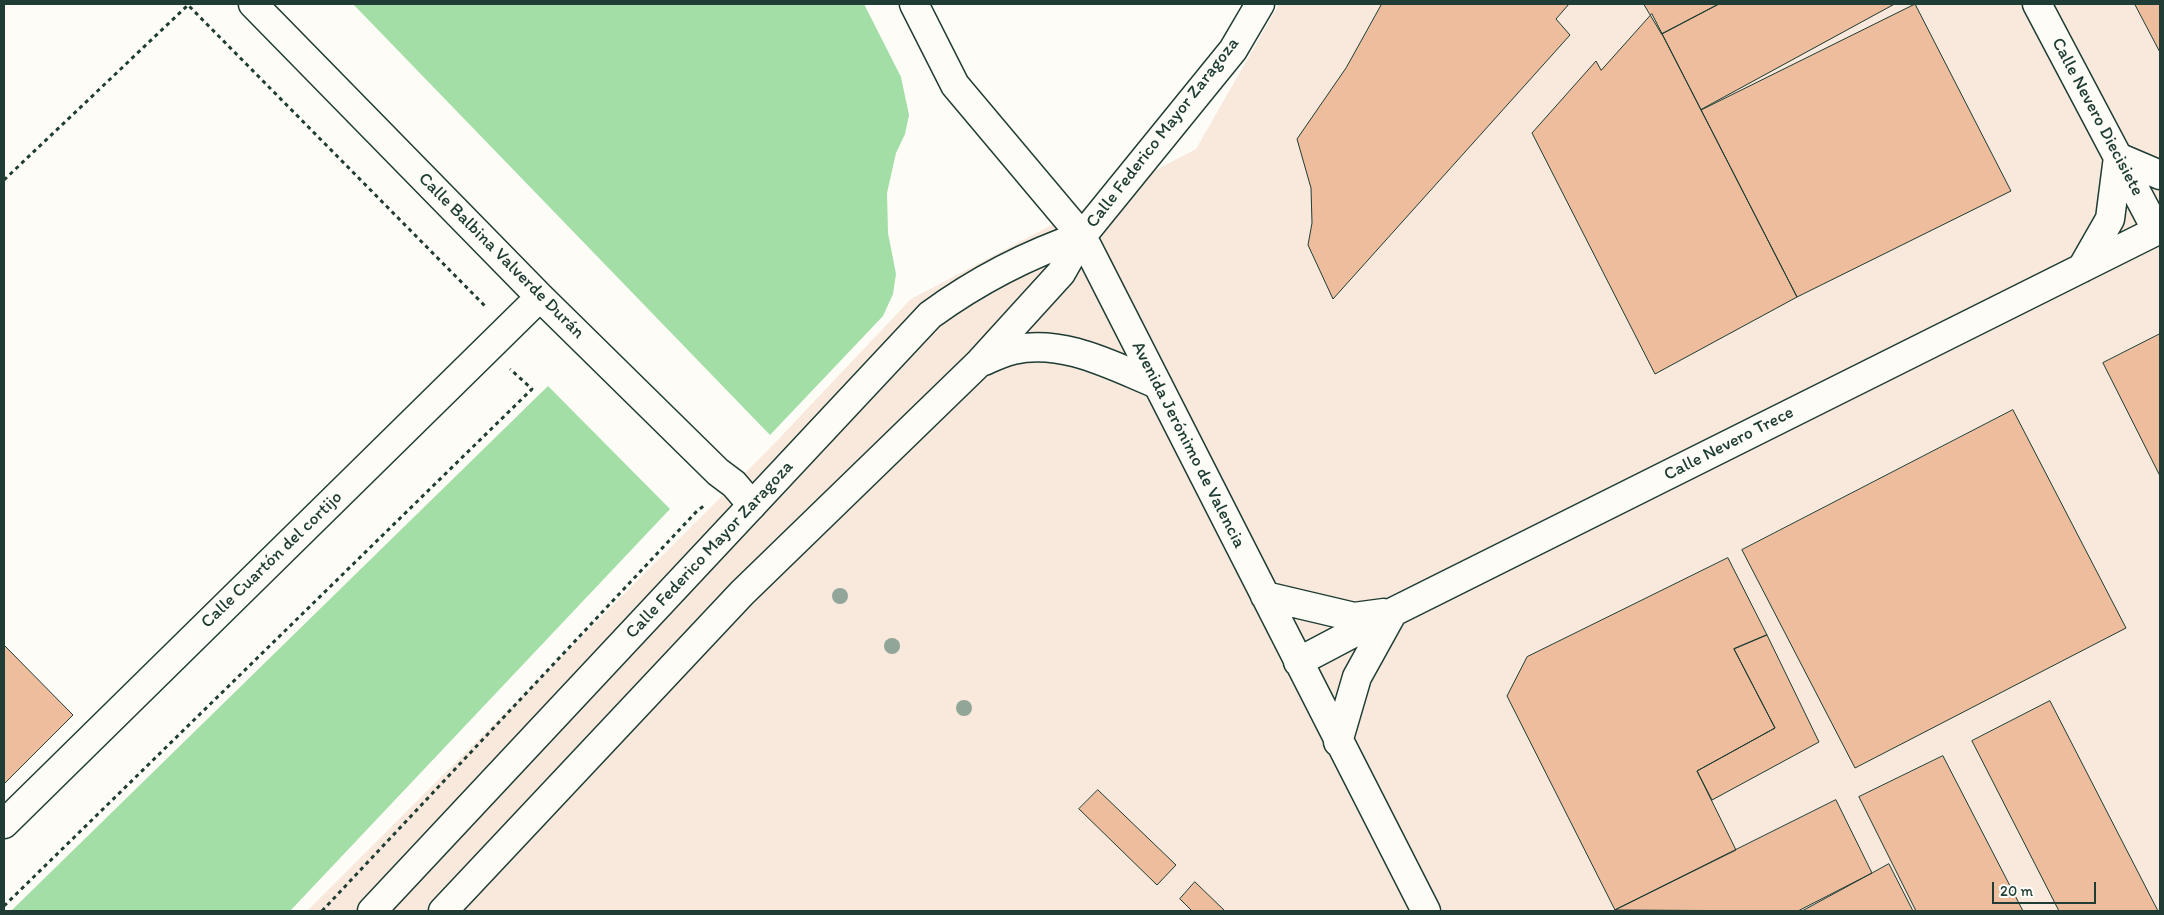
<!DOCTYPE html>
<meta charset="utf-8">
<style>
body{margin:0}
#map{position:relative;width:2164px;height:915px;overflow:hidden;background:#fdfcf7;font-family:Itim,sans-serif}
canvas{display:block}
.frame{position:absolute;inset:0;border:5px solid #1f3d34;pointer-events:none}
.scale{position:absolute;left:1992px;top:882px;width:104px;height:22px;box-sizing:border-box;border:2px solid #1f3d34;border-top:0;padding-left:6px;font-size:15px;line-height:18px;white-space:nowrap;color:#1f3d34;-webkit-text-stroke:4px #fdfcf7;paint-order:stroke}
</style>
<div id="map">
<canvas width="2164" height="915"></canvas>
<div class="frame"></div>
<div class="scale">20 m</div>
</div>
<script>
const context = document.querySelector('canvas').getContext('2d');
context.lineJoin = 'round';
function fill(path, color) {
  context.fillStyle = color;
  context.fill(path, 'evenodd');
}
function stroke(path, color, width, dash) {
  context.strokeStyle = color;
  context.lineWidth = width;
  context.lineCap = dash ? 'butt' : 'round';
  context.setLineDash(dash || []);
  context.stroke(path);
}
function drawText(font, color, halo, rows, align = 'center') {
  context.font = font + ' Itim,sans-serif';
  context.lineWidth = 4;
  context.setLineDash([]);
  context.textBaseline = 'middle';
  context.strokeStyle = halo;
  context.fillStyle = color;
  for (const [text, x, y, turn = 0] of rows) {
    context.save();
    context.translate(x, y);
    context.rotate((+turn || 0) * Math.PI / 180);
    context.textAlign = isNaN(turn) ? turn : align;
    if (halo) context.strokeText(text, 0, 0);
    context.fillText(text, 0, 0);
    context.restore();
  }
}
fill(new Path2D(`
 M1279,4H2160V911H307L772,446L911,299L1196,149Z`), '#f8e9dc');
fill(new Path2D(`
 M353,4H864L901,77L909,115L905,134L896,153L887,193L888,233L896,274L893,294L883,316L770,435Z
 M548,386L670,509L290,911H11Z`), '#a2dea5');
const building = new Path2D(`
 M1382,4H1569L1556,19L1570,35L1333,299L1308,245L1312,223L1311,188L1297,139L1346,68Z
 M1644,4H1719L1662,34Z
 M1719,4H1915L1701,110L1662,34Z
 M1895,4H1915L2011,191L1797,297L1701,110Z
 M2135,4H2160V52Z
 M1652,14L1797,297L1655,374L1532,133L1596,61L1601,70Z
 M2160,334V476L2103,363Z
 M2013,410L2126,628L1855,768L1742,550Z
 M1728,558L1767,635L1734,649L1775,728L1697,771L1736,850L1615,910L1507,696L1527,657Z
 M1767,635L1819,742L1712,800L1697,771L1775,728L1734,649Z
 M4,645L73,715L4,784Z
 M2050,701L2158,911H2059L1972,741Z
 M1943,756L2023,911H1916L1859,797Z
 M1098,790L1176,865L1157,885L1079,809Z
 M1836,800L1872,873L1798,911L1615,910Z
 M1889,864L1913,911H1802L1872,873Z
 M1195,882L1225,911H1192L1180,899Z`);
fill(building, '#edbd9d');
stroke(building, '#1f3d34', 1);
const street = new Path2D(`
 M253,4L540,297L718,472L734,484L752,505
 M914,4L955,85L1082,236L1426,911
 M2037,4L2157,231
 M1082,236L1233,50L1260,4
 M2082,268L2110,219L2118,157L2160,175
 M1265,596L1354,617L1384,613
 M1298,662L1393,612L2160,229
 M1338,742L1357,677L1393,612
 M4,824L540,297`);
const secondary = new Path2D(`
 M984,361C993,357 1003,352 1013,350C1062,338 1113,366 1157,384
 M372,911L930,315C978,280 1026,255 1082,236
 M443,911L742,593L980,362L1061,273L1082,236`);
stroke(street, '#1f3d34', 31);
stroke(secondary, '#1f3d34', 31);
stroke(new Path2D(`
 M4,180L188,5L485,306
 M4,906L532,389L510,369
 M322,911L697,511L705,505`), '#1f3d34', 3, [4, 4]);
stroke(street, '#fdfcf7', 28);
stroke(secondary, '#fdfcf7', 28);
context.fillStyle = '#91a598';
for (const [x, y] of [
 [840,596],
 [892,646],
 [964,708]
]) {
  context.beginPath();
  context.arc(x, y, 8, 0, 2 * Math.PI);
  context.fill();
}
drawText('18px', '#1f3d34', '#fdfcf7', [
 ["Calle Nevero Diecisiete",2097,117,62],
 ["Calle Federico Mayor Zaragoza",1163,133,-52],
 ["Calle Balbina Valverde Durán",501,256,45],
 ["Calle Nevero Trece",1729,444,-27],
 ["Avenida Jerónimo de Valencia",1188,445,63],
 ["Calle Federico Mayor Zaragoza",710,550,-47],
 ["Calle Cuartón del cortijo",272,560,-44]
]);
</script>
